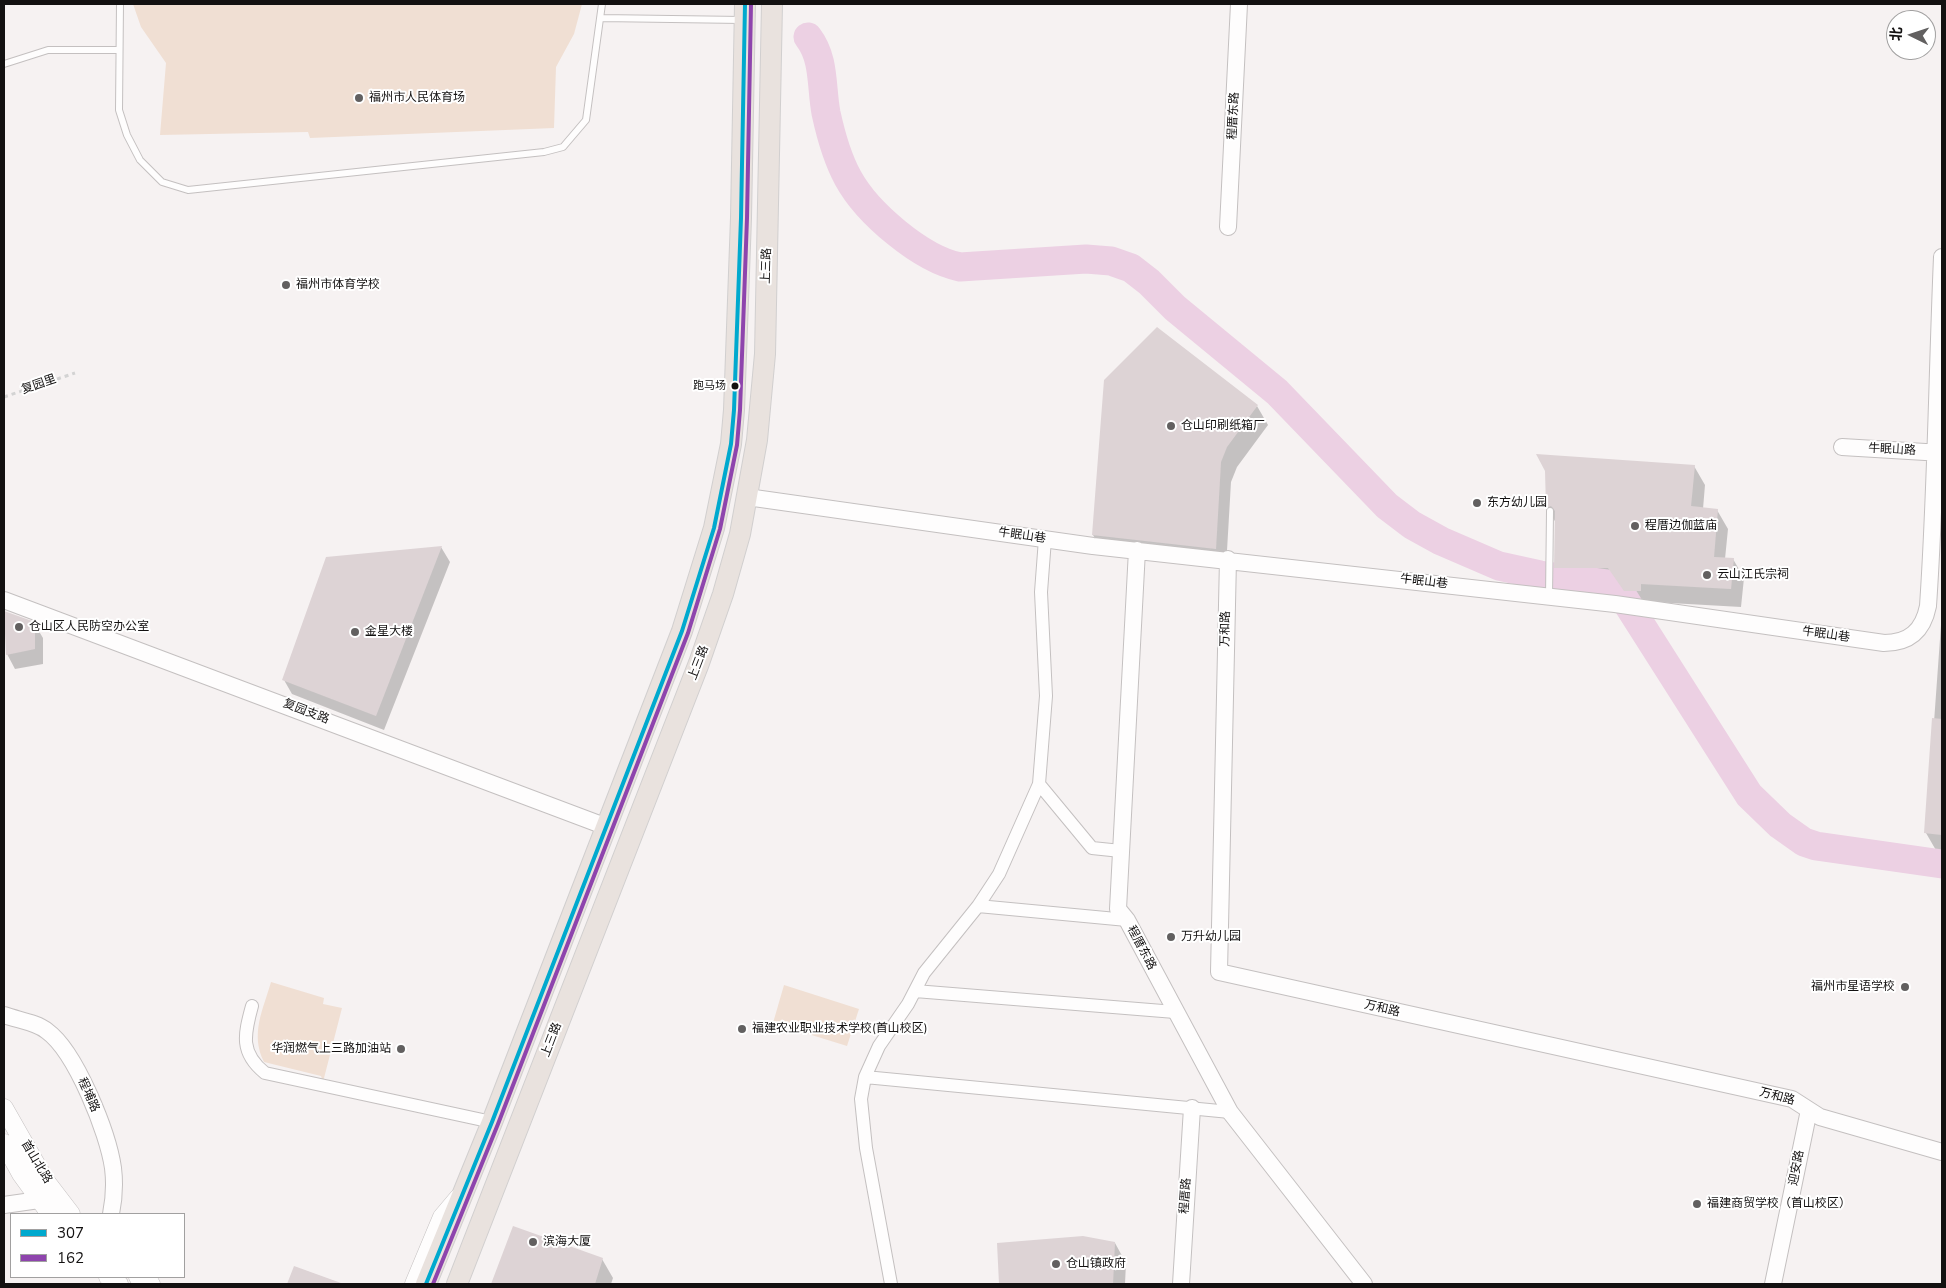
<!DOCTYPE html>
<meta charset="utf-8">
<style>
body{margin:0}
#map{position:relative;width:1946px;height:1288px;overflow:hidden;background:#f6f2f2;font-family:"Nunito Sans","Noto Sans SC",sans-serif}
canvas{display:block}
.frame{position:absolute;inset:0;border:5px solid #131111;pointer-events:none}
.legend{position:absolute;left:10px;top:1213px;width:175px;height:65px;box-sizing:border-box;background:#fff;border:1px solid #a1a0a0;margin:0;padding:6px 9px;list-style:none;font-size:15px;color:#131111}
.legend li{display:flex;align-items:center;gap:10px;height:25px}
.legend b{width:25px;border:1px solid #a1a0a0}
.north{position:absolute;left:1886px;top:10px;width:50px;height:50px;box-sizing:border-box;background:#fff;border:1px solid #a1a0a0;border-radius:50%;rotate:274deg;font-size:14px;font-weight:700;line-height:20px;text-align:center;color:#131111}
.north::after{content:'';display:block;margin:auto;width:18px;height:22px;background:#626060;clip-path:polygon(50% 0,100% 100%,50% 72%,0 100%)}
</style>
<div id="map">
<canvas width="1946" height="1288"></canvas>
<div class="frame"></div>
<ul class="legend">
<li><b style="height:6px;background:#00a9ce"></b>307</li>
<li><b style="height:6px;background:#8e44ad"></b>162</li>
</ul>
<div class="north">北</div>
</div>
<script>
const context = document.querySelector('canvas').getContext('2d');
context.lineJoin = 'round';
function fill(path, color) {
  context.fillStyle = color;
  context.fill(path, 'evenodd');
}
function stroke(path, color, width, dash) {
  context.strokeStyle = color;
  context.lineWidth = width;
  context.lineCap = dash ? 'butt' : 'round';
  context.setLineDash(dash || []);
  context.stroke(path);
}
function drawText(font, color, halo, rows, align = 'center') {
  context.font = font + ' "Nunito Sans","Noto Sans SC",sans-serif';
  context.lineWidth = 4;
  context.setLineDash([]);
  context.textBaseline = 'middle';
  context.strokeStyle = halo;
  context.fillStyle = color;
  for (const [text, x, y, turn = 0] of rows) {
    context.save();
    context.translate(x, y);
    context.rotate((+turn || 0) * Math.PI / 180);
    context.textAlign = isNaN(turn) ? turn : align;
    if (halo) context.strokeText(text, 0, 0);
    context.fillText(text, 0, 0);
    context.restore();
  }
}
fill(new Path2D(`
 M133,4H582L574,34L556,67L554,128L310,138L308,132L160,135L166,63L141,27Z
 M271,982L324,998L323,1004L342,1008L323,1082L321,1076L264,1062C250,1034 263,1010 271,982Z
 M784,985L859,1009L847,1046L773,1023Z`), '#f0dfd3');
fill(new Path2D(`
 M1257,406L1268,425L1237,467L1231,482L1226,568L1104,554L1093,535Z
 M1694,466L1705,485L1703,509L1717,510L1728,529L1725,559H1733L1744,578L1741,607L1652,602L1636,609L1620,587H1567L1556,568V523L1547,508V471Z
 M441,547L450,562L384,730L292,694L284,680L327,558Z
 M1942,611V853L1937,852L1926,833Z
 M4,612L34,623L43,638V664L15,669L7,654Z
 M514,1227L602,1259L613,1278L611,1284H492Z
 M1115,1243L1126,1263L1125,1284H1000L998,1244Z
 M295,1267L342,1284H288Z`), '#0003');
stroke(new Path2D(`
 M808,37C825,59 821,87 826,113C831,136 837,158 848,178C867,213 921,259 960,267L1086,259L1111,261L1131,268L1149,282L1175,308L1277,392L1387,506L1412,525L1441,541L1499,566L1540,575L1608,584L1618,589L1749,795L1780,825L1804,842L1816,846L1942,864`), '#ecd0e3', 29);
fill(new Path2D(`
 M1157,327L1258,405L1227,447L1221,462L1216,549L1092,535L1104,380Z
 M1536,454L1695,465L1691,506L1718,509L1714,557L1734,558L1731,589L1641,584V591H1624L1608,568H1554L1555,511L1551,506L1546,508L1545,471Z
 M442,546L376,716L282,680L326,557Z
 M4,611L35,622V649L6,655Z
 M1932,718L1942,719V835L1924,833Z
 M513,1226L603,1258L595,1284H491Z
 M1083,1236L1115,1242L1113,1284H999L997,1243Z
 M294,1266L341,1283L340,1284H287Z`), '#ddd3d5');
const service = new Path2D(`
 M120,4L119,110L127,135L140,160L162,182L188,190L544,152L563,147L586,120L602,4
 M601,18L742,20
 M4,64L48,50H119
 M1549,597L1550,511`);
const minor = new Path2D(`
 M1039,784L1092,848L1121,851
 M978,906L1127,920
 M915,991L1175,1012
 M252,1006C244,1035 240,1053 265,1073L492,1122
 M865,1077L879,1046L908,1004L924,973L978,906L999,874L1039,784L1046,696L1041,592L1045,539
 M891,1284L866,1148L861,1099L865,1077L1230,1112`);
const tertiary = new Path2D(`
 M1228,227L1239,4
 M1842,447L1942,453
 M747,497L1093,546L1615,604L1884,643C1909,643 1923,631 1928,606C1936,490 1937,373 1942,257
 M1137,550L1118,909L1127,920L1230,1112L1364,1284
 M1228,559L1219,972L1792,1099L1820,1117L1942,1152
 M4,600L607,827
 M4,1015C17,1020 36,1022 47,1031C76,1052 108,1133 113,1168C115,1184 114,1199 111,1214
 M4,1205L39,1200
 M1181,1284L1192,1108
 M1773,1284L1809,1110`);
const secondary = new Path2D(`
 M4,1108L45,1180L71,1214
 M4,1143L21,1174L50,1214
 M108,1277L119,1284
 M138,1277L151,1284
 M414,1284L442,1217L458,1198`);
const primary = new Path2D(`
 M426,1284L492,1122L682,631L714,528L731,444L734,410L741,218L745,4
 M457,1284L699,663L723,594L740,534L757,440L765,354L772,4`);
stroke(service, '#c4c0c0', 8);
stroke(minor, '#c4c0c0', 14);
stroke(tertiary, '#c4c0c0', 18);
stroke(secondary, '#c4c0c0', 19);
stroke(primary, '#d1cfcf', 22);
stroke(new Path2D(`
 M4,397L75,373`), '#d3d3d3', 3, [4, 4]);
stroke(service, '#fefdfd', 6);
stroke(minor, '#fefdfd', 12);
stroke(tertiary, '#fefdfd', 16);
stroke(secondary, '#fefdfd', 18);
stroke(primary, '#e9e2de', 20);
stroke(new Path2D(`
 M426,1284L492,1122L682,631L714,528L731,444L734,410L741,218L745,4`), '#00a9ce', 4);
stroke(new Path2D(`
 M433,1284L498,1124L688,633L720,529L737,445L740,410L747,218L751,4`), '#8e44ad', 4);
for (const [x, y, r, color] of [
 [359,98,5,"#626060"],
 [286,285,5,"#626060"],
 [735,386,4.5,"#131111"],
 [1171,426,5,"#626060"],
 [1477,503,5,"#626060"],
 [1635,526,5,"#626060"],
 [1707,575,5,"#626060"],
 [19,627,5,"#626060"],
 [355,632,5,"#626060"],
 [1171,937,5,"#626060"],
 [1905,987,5,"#626060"],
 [742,1029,5,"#626060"],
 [401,1049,5,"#626060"],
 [1697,1204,5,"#626060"],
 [533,1242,5,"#626060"],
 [1056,1264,5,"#626060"]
]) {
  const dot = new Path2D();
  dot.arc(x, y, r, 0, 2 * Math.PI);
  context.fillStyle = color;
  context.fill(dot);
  stroke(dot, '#fff', 2);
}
drawText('11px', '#131111', '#fff', [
 ["跑马场",726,386]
], 'right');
drawText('12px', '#131111', '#fff', [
 ["福州市人民体育场",369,98],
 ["福州市体育学校",296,285],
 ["仓山印刷纸箱厂",1181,426],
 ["东方幼儿园",1487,503],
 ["程厝边伽蓝庙",1645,526],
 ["云山江氏宗祠",1717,575],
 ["仓山区人民防空办公室",29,627],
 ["金星大楼",365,632],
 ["万升幼儿园",1181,937],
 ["福州市星语学校",1895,987,"right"],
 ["福建农业职业技术学校(首山校区)",752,1029],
 ["华润燃气上三路加油站",391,1049,"right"],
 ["福建商贸学校（首山校区）",1707,1204],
 ["滨海大厦",543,1242],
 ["仓山镇政府",1066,1264]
], 'left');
drawText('12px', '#131111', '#fff', [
 ["程厝东路",1234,116,-87],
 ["上三路",767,266,-88],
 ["复园里",39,385,-19],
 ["牛眠山路",1892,450,3],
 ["牛眠山巷",1022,536,8],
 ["牛眠山巷",1424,582,7],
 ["万和路",1226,629,-89],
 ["牛眠山巷",1826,635,8],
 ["上三路",699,663,-69],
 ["复园支路",306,712,21],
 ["程厝东路",1141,948,62],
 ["万和路",1382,1009,13],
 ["上三路",552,1040,-69],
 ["程埔路",88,1095,66],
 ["万和路",1777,1097,15],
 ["首山北路",36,1162,59],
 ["迎安路",1797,1168,-79],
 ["程厝路",1186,1196,-86]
]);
</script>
